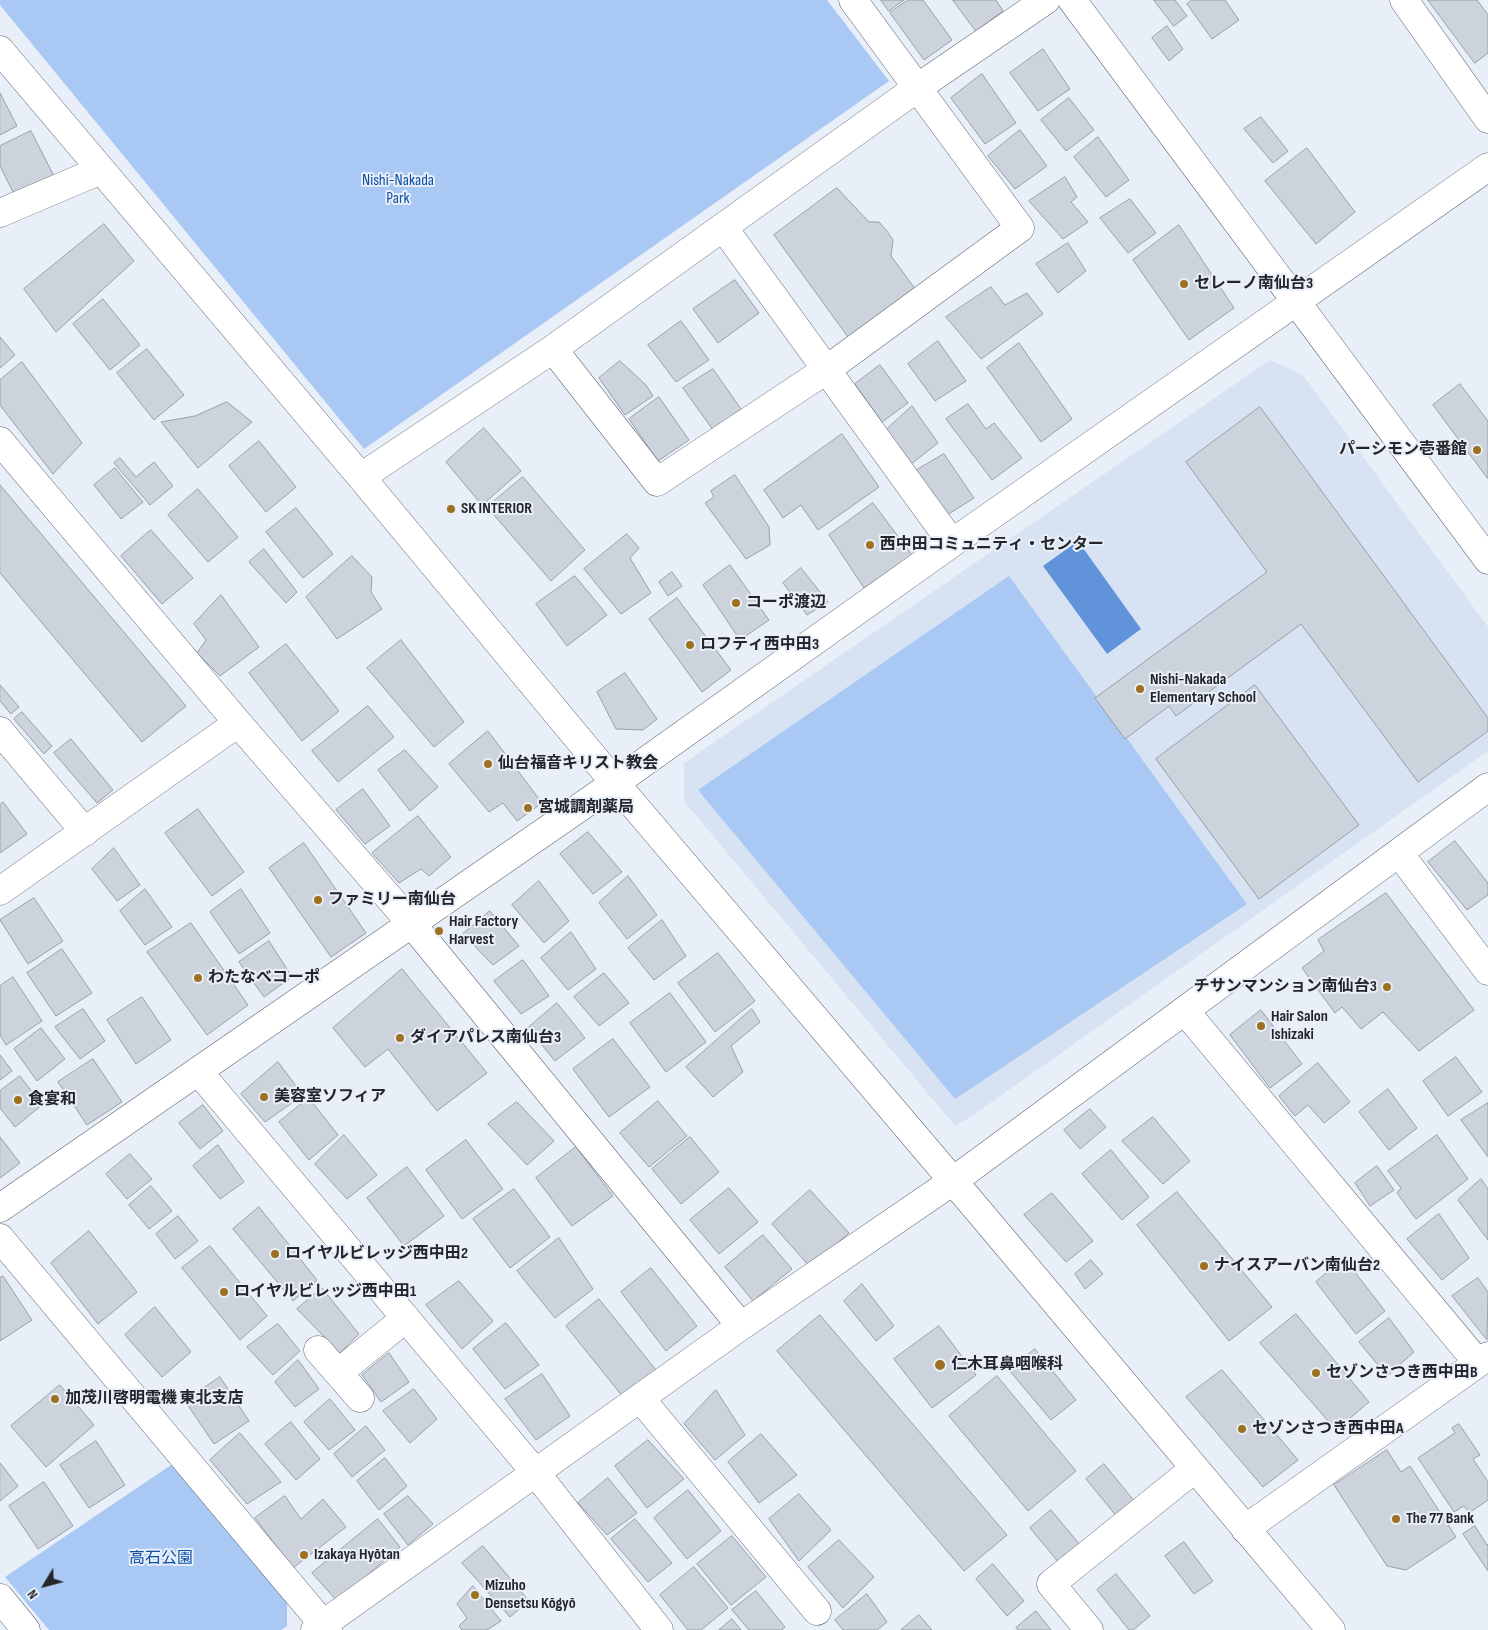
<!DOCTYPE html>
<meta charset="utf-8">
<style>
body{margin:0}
#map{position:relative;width:1488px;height:1630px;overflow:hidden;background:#e8eff9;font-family:"Sofia Sans Condensed",sans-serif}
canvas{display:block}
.north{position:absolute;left:20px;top:1560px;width:50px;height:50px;-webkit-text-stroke:4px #e8eff9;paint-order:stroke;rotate:233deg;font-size:14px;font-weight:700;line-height:20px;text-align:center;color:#232529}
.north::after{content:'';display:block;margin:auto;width:18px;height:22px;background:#232529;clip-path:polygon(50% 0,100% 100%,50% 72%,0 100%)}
</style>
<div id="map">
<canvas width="1488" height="1630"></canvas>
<div class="north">N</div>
</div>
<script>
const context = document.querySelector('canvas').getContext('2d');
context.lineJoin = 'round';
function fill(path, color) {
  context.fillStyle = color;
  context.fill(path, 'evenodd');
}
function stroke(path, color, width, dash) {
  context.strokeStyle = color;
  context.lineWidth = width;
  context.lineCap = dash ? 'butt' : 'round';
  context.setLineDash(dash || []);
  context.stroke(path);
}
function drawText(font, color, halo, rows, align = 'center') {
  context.font = font + ' "Sofia Sans Condensed","Noto Sans JP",sans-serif';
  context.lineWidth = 4;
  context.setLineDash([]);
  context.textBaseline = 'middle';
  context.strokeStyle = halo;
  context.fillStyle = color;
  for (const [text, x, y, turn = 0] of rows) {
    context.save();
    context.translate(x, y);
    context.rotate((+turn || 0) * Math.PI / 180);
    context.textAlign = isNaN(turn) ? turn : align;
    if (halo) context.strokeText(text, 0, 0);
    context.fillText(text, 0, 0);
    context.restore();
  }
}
fill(new Path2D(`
 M1270,360L1303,375L1488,627V751L972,1116L955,1126L684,801V763Z`), '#d7e3f3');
fill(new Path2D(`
 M0,0H827L889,81L364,449L0,5Z
 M1009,576L1247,904L955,1099L698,790Z
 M174,1463L287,1596V1626L281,1630H49L5,1577Z`), '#a9c8f4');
fill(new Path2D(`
 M1078,541L1141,629L1107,654L1043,566Z`), '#6193db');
const building = new Path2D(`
 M881,0H904L889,11Z
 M908,0H923L952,40L924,60L890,13Z
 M953,0H996L1003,11L976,31Z
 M1154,0H1175L1187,16L1174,26Z
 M1192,0H1225L1239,20L1212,39L1187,4Z
 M1428,0H1477L1488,15V53L1475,63Z
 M1167,26L1183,49L1169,61L1152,38Z
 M1043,49L1070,89L1038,111L1010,73Z
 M982,74L1016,123L985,144L951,98Z
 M0,93L17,126L0,135Z
 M1069,98L1094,130L1066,151L1041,120Z
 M1261,117L1288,151L1273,163L1244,129Z
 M1020,130L1047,166L1015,189L988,156Z
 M31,131L56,180L17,200L0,166V146Z
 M1098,137L1129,180L1106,197L1074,157Z
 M1307,148L1355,212L1316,244L1265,181Z
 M1065,177L1077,197L1071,202L1088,222L1063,239L1029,201Z
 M837,188L869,222H879L887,231L893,240L891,256L916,290L848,337L774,235Z
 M1130,199L1156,233L1128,253L1100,218Z
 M104,224L134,261L56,332L24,289Z
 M1179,225L1234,308L1189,340L1133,260Z
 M1068,243L1086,271L1058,293L1036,264Z
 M735,280L759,313L718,343L693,309Z
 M991,287L1005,305L1027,293L1043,314L981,359L946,317Z
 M103,299L140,345L110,370L73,324Z
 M681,321L709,360L676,382L648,345Z
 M0,337L15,355L0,368Z
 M938,341L966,381L935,401L908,364Z
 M1019,343L1072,419L1041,442L987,368Z
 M147,349L184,395L154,420L117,373Z
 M620,361L646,385L653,396L625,415L599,378Z
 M22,362L82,443L53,474L0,405V380Z
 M880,365L908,403L882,422L855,384Z
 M713,369L741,409L713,430L683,388Z
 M1460,384L1488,421V479L1433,405Z
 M659,397L689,440L658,461L629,419Z
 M227,402L252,422L198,468L161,422L195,416Z
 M968,404L986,429L994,423L1022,458L992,480L946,419Z
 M912,406L938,443L911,464L886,430Z
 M1260,407L1488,718V731L1418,782L1301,624L1176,716L1169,706L1125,739L1095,698L1267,572L1186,462Z
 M484,428L521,471L482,505L446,462Z
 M842,434L879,487L818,530L801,505L783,518L764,490Z
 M259,441L296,487L266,512L229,466Z
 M944,454L974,498L947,515L915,471Z
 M120,458L136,477L154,462L173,486L150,505L114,463Z
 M115,468L143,502L121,519L94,485Z
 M735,475L769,527L770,545L746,559L705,503L714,497L711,491Z
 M523,477L585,550L551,581L487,507Z
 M0,485L186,706L142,742L0,573Z
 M198,489L238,537L208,562L168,515Z
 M873,503L912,555L864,588L829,535Z
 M296,508L333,554L303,578L266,532Z
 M151,530L193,578L162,604L121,556Z
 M627,534L639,548L630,558L651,593L621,614L584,569Z
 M264,549L297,592L286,603L249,562Z
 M352,556L372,577L371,592L382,609L337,639L306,597Z
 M730,565L769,620L740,640L703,585Z
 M801,568L828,602L807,615L783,583Z
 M672,572L682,586L668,596L659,582Z
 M575,576L607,615L567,646L536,604Z
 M221,595L259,647L220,676L197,653L206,640L194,624Z
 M677,598L731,670L702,692L649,619Z
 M401,640L464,722L434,747L367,668Z
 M286,644L339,711L302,741L249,673Z
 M625,673L657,719L643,730L616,729L597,692Z
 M0,685L19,707L11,714L0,701Z
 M1255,685L1359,825L1259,899L1156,759Z
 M368,706L394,737L338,782L312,751Z
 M22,712L52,746L44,754L14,719Z
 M488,731L542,803L517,821L503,803L489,812L449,764Z
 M71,739L113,790L97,803L54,753Z
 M405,750L438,787L410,811L378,770Z
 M363,789L390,826L365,844L336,810Z
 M3,802L27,834L0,853V805Z
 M198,809L244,872L212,896L165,833Z
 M418,816L451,857L429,876L421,869L399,883L372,853Z
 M588,832L622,872L593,894L560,854Z
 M1455,841L1488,883V895L1467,910L1428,862Z
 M304,843L366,933L331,957L269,868Z
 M114,848L140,885L117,901L92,869Z
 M628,876L657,915L627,939L599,903Z
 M539,881L569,921L544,943L512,905Z
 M145,889L172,927L145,945L120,911Z
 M241,889L270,933L239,954L210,912Z
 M1386,893L1474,1010L1419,1051L1383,1012L1361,1029L1342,1007L1335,1013L1302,968L1324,951L1318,940Z
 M34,898L63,941L28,964L0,920Z
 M490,911L519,946L493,965L463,934Z
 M662,920L686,956L654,980L628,948Z
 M191,923L248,1005L207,1035L147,952Z
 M571,932L596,969L568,990L541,958Z
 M269,941L292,977L264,997L239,962Z
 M62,949L92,993L56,1016L27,973Z
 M718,953L755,1001L715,1032L678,983Z
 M523,960L549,996L521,1014L494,981Z
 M402,969L487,1073L437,1111L388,1049L365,1067L333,1028Z
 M604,973L629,1003L599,1026L574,997Z
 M13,977L42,1021L6,1045L0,1035V986Z
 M670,993L706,1042L666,1072L630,1023Z
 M142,997L171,1040L136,1064L107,1020Z
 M557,1003L585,1038L555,1061L528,1028Z
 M83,1009L105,1041L80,1059L55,1027Z
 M752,1009L760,1022L731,1046L743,1072L713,1097L686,1067Z
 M1261,1010L1302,1064L1270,1088L1230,1035Z
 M41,1028L65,1059L37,1081L14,1049Z
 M613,1039L650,1087L609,1117L573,1069Z
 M0,1055L12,1071L0,1080Z
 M1456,1057L1482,1092L1448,1116L1423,1081Z
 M93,1059L122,1102L87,1125L58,1082Z
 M278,1062L303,1095L265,1122L241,1094Z
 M1318,1063L1350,1102L1324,1123L1308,1105L1295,1116L1279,1096Z
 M20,1076L42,1105L15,1127L0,1108V1091Z
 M1388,1089L1417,1128L1389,1150L1359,1112Z
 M309,1098L338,1135L309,1160L279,1122Z
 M658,1101L687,1136L649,1167L620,1133Z
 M517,1102L554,1141L527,1165L488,1124Z
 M1488,1103V1157L1461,1120Z
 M203,1105L223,1131L200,1149L179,1123Z
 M1090,1109L1106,1127L1080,1149L1064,1130Z
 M1153,1117L1190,1161L1163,1184L1122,1141Z
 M344,1135L377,1175L347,1199L315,1164Z
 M1437,1135L1468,1179L1416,1219L1397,1193L1401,1188L1388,1171Z
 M0,1137L20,1163L0,1178Z
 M690,1137L719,1172L681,1204L652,1169Z
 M466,1140L503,1189L462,1219L426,1170Z
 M218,1145L244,1182L220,1199L193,1166Z
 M576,1147L613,1196L572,1226L536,1178Z
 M1111,1150L1149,1197L1122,1220L1082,1174Z
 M130,1154L152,1179L127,1199L106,1174Z
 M1377,1166L1394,1190L1370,1206L1355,1183Z
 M407,1167L444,1216L404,1246L367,1198Z
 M1481,1179L1488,1189V1240L1458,1200Z
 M151,1186L172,1211L149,1229L129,1205Z
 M729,1188L758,1222L719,1254L690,1220Z
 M514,1189L550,1237L510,1268L473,1219Z
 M810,1190L849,1233L810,1267L772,1224Z
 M1177,1192L1272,1307L1229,1341L1137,1225Z
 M1052,1193L1093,1241L1066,1262L1024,1215Z
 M259,1207L317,1280L293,1301L233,1229Z
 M1439,1214L1469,1258L1442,1280L1407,1239Z
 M178,1216L198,1241L175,1259L156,1234Z
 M89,1231L137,1292L98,1324L51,1263Z
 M763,1235L792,1269L753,1301L725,1267Z
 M559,1238L593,1289L555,1318L517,1271Z
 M210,1246L267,1316L240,1340L182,1268Z
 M1344,1258L1385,1311L1356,1334L1316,1282Z
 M1091,1260L1103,1274L1085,1289L1075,1274Z
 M651,1268L697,1326L666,1351L621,1292Z
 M3,1276L32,1320L0,1341V1278Z
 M1478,1278L1488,1292L1487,1340L1452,1296Z
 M459,1281L493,1321L462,1349L426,1305Z
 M862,1284L894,1326L876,1341L844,1301Z
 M322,1288L359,1334L340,1353L297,1309Z
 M599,1299L656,1370L623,1397L566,1326Z
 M155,1307L191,1352L162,1377L125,1335Z
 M1296,1314L1369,1402L1336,1430L1260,1343Z
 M820,1315L1007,1535L964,1571L777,1351Z
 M1389,1318L1414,1352L1387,1376L1359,1342Z
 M506,1323L539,1365L505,1389L473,1349Z
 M278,1324L300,1351L273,1375L247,1347Z
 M939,1326L976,1375L932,1408L894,1359Z
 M1035,1349L1076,1400L1051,1420L1009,1370Z
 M389,1353L409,1382L381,1402L362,1375Z
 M298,1360L319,1389L295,1407L275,1382Z
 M1222,1370L1298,1460L1263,1487L1186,1397Z
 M542,1374L570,1416L536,1440L505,1399Z
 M997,1376L1076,1471L1028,1511L949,1416Z
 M220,1377L249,1421L214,1444L185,1401Z
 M60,1385L94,1425L46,1467L11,1426Z
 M414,1389L437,1419L410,1443L383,1411Z
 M716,1390L745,1435L715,1460L684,1424Z
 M330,1399L355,1430L329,1450L304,1422Z
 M291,1422L320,1459L296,1480L265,1444Z
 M1459,1424L1480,1455L1473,1459L1488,1482V1500L1469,1513L1464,1506L1454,1512L1418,1458L1455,1433L1452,1428Z
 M366,1426L385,1450L352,1477L334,1454Z
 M240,1433L281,1482L247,1504L210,1460Z
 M761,1434L797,1475L759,1503L728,1462Z
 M648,1440L684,1479L647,1508L615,1466Z
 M96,1441L125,1485L89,1508L60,1465Z
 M1387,1450L1401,1472L1410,1466L1456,1537L1406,1570L1387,1566L1334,1485Z
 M385,1458L407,1486L379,1510L357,1481Z
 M0,1463L18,1486L0,1501Z
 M1104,1464L1136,1503L1118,1518L1086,1479Z
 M608,1478L637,1513L607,1535L578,1503Z
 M44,1482L73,1526L38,1549L9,1506Z
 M688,1490L721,1531L687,1559L654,1518Z
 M799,1494L831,1530L799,1561L769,1519Z
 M285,1496L301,1519L323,1499L346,1527L293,1568L255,1518Z
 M408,1496L433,1524L408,1545L384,1514Z
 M1051,1510L1081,1546L1060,1564L1030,1528Z
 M378,1519L400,1547L337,1601L312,1573Z
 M635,1519L672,1563L648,1582L611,1539Z
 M1475,1526L1487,1545L1488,1544V1571L1463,1534Z
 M732,1536L766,1577L731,1605L697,1564Z
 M839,1540L874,1577L843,1608L808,1567Z
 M1184,1542L1213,1581L1194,1594L1165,1556Z
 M483,1546L529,1601L510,1617L462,1563Z
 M993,1564L1024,1601L1007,1616L976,1579Z
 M694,1567L728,1608L701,1630H688L660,1595Z
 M1116,1574L1150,1616L1133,1630H1129L1097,1590Z
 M473,1586L501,1621L487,1630H462L459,1626L467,1618L457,1604Z
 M756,1591L785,1627L782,1630H749L732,1610Z
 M867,1594L887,1622L877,1630H843L835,1620Z
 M1036,1611L1051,1630H1018L1016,1628Z
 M919,1615L932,1630H901Z
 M732,1619L741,1630H719Z`);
fill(building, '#ccd3dd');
stroke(building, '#989fa8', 1);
const minor = new Path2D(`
 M1072,0L1488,560
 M1404,0L1488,119
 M0,50L361,477L615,783L982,1215L1331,1630
 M0,213L101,170
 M723,227L952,543
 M553,349L657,482L826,370L1020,228L853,0
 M0,441L238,723L411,923L741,1326
 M361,477L553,349L917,88L1046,0
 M0,731L85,832
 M1399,853L1488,971
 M0,891L238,723
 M1185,1011L1478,1363
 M198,1071L535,1472L659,1630
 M0,1208L615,783L952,543L1488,167
 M0,1238L328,1630
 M318,1350L360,1398
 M338,1373L406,1318
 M640,1398L817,1611
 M1245,1529L1488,1356
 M0,1598L26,1630
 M315,1630L741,1326L953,1181L1488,787
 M1089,1630L1051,1584L1194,1469`);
stroke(minor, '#636971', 29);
stroke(minor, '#fff', 28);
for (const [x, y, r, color] of [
 [1184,284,5,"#9e7121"],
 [1477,450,5,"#9e7121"],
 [451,509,5,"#9e7121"],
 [870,545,5,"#9e7121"],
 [736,603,5,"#9e7121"],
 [690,645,5,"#9e7121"],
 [1140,689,5,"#9e7121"],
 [488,764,5,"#9e7121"],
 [528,808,5,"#9e7121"],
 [318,900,5,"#9e7121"],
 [439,931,5,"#9e7121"],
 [198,978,5,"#9e7121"],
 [1387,987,5,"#9e7121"],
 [1261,1026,5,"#9e7121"],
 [400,1038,5,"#9e7121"],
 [264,1097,5,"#9e7121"],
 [18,1100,5,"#9e7121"],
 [275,1254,5,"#9e7121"],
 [1204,1266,5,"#9e7121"],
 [224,1292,5,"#9e7121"],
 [940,1365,6,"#9e7121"],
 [1316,1373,5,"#9e7121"],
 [55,1399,5,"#9e7121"],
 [1242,1429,5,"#9e7121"],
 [1396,1519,5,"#9e7121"],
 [304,1555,5,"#9e7121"],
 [475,1595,5,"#9e7121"]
]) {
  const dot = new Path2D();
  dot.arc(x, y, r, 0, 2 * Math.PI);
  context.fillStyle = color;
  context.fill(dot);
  stroke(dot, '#e8eff9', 2);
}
drawText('16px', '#0d50a5', '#e8eff9', [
 ["Nishi-Nakada",398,181],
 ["Park",398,199],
 ["高石公園",161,1559]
]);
drawText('bold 16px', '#232529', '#e8eff9', [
 ["セレーノ南仙台3",1194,284],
 ["パーシモン壱番館",1467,450,"right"],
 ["SK INTERIOR",461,509],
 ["西中田コミュニティ・センター",880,545],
 ["コーポ渡辺",746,603],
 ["ロフティ西中田3",700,645],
 ["Nishi-Nakada",1150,680],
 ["Elementary School",1150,698],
 ["仙台福音キリスト教会",498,764],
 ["宮城調剤薬局",538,808],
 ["ファミリー南仙台",328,900],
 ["Hair Factory",449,922],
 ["Harvest",449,940],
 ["わたなべコーポ",208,978],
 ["チサンマンション南仙台3",1377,987,"right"],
 ["Hair Salon",1271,1017],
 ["Ishizaki",1271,1035],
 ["ダイアパレス南仙台3",410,1038],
 ["美容室ソフィア",274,1097],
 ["食宴和",28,1100],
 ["ロイヤルビレッジ西中田2",285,1254],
 ["ナイスアーバン南仙台2",1214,1266],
 ["ロイヤルビレッジ西中田1",234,1292],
 ["仁木耳鼻咽喉科",951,1365],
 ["セゾンさつき西中田B",1326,1373],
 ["加茂川啓明電機 東北支店",65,1399],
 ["セゾンさつき西中田A",1252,1429],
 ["The 77 Bank",1406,1519],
 ["Izakaya Hyōtan",314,1555],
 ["Mizuho",485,1586],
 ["Densetsu Kōgyō",485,1604]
], 'left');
</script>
